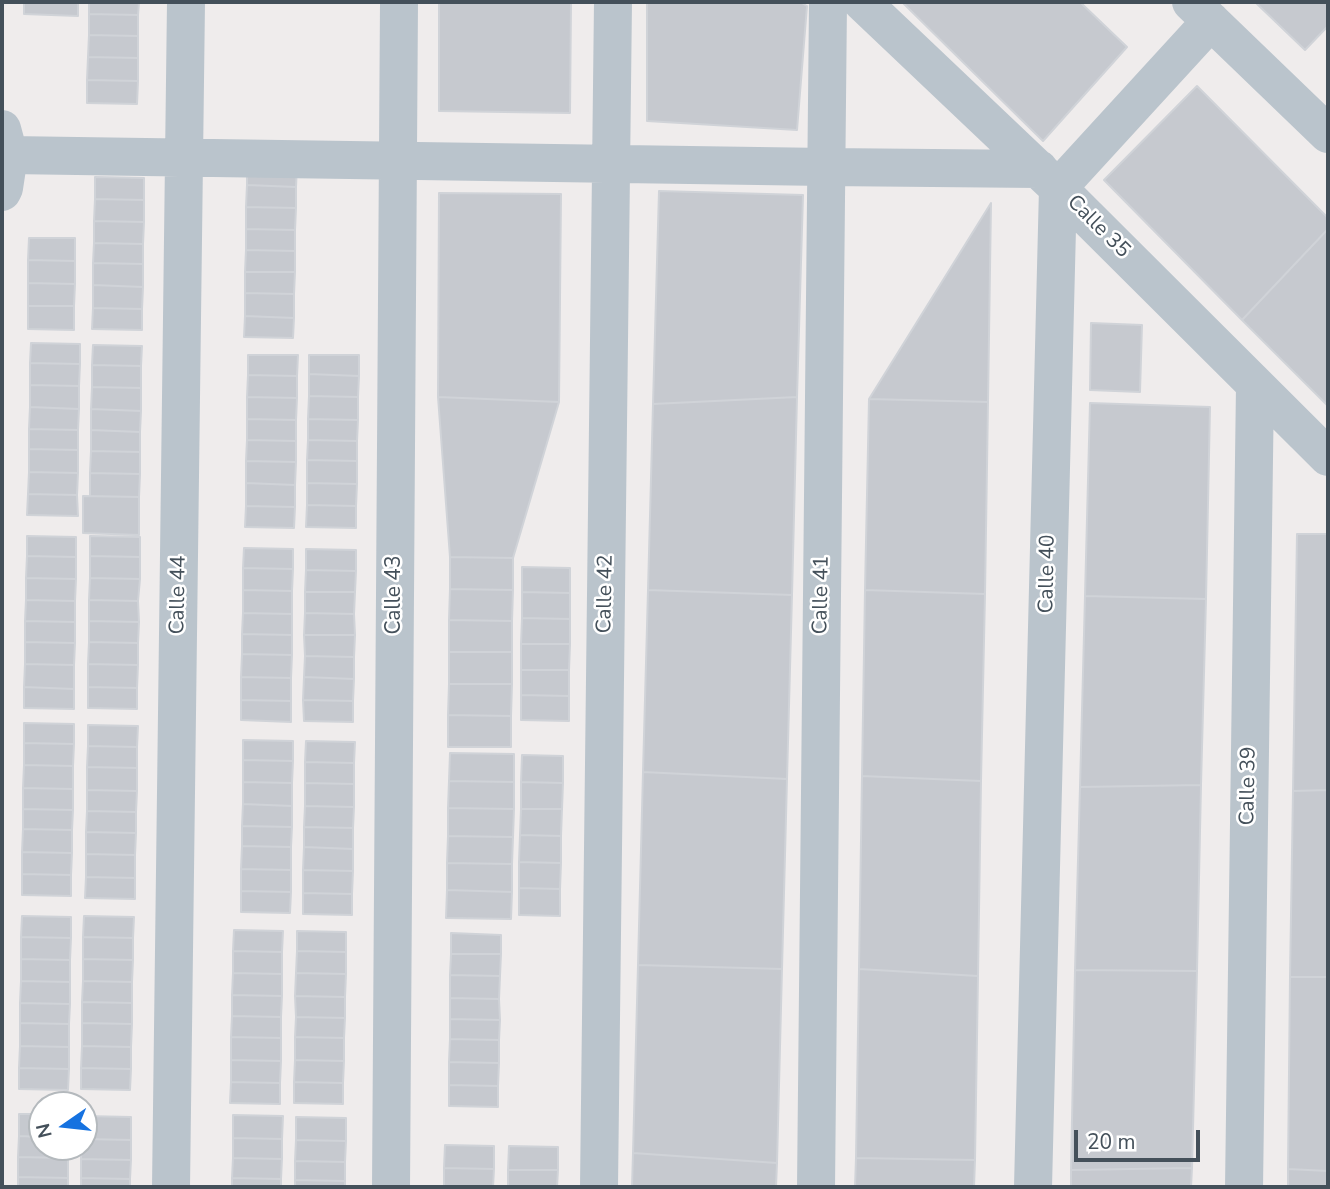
<!DOCTYPE html>
<style>
body{margin:0}
#map{position:relative;width:1330px;height:1189px;overflow:hidden;background:#efecec;font-family:"Nunito Sans",sans-serif}
canvas{display:block}
.frame{position:absolute;inset:0;border:4px solid #44505a;pointer-events:none}
.north{position:absolute;left:28px;top:1091px;width:70px;height:70px;box-sizing:border-box;background:#fff;border:2px solid #b4b9bd;border-radius:50%;rotate:256deg;font-size:19px;font-weight:700;line-height:28px;text-align:center;color:#44505a}
.north::after{content:'';display:block;margin:auto;width:24px;height:32px;background:#1672e0;clip-path:polygon(50% 0,100% 100%,50% 72%,0 100%)}
.scale{position:absolute;left:1074px;top:1130px;width:126px;height:32px;box-sizing:border-box;border:4px solid #44505a;border-top:0;padding-left:9px;font-size:21px;line-height:24px;white-space:nowrap;color:#44505a;-webkit-text-stroke:5px #fff;paint-order:stroke}
</style>
<div id="map">
<canvas width="1330" height="1189"></canvas>
<div class="frame"></div>
<div class="north">N</div>
<div class="scale">20 m</div>
</div>
<script>
const context = document.querySelector('canvas').getContext('2d');
context.lineJoin = 'round';
function fill(path, color) {
  context.fillStyle = color;
  context.fill(path, 'evenodd');
}
function stroke(path, color, width, dash) {
  context.strokeStyle = color;
  context.lineWidth = width;
  context.lineCap = dash ? 'butt' : 'round';
  context.setLineDash(dash || []);
  context.stroke(path);
}
function drawText(font, color, halo, rows, align = 'center') {
  context.font = font + ' "Nunito Sans",sans-serif';
  context.lineWidth = 5;
  context.setLineDash([]);
  context.textBaseline = 'middle';
  context.strokeStyle = halo;
  context.fillStyle = color;
  for (const [text, x, y, turn = 0] of rows) {
    context.save();
    context.translate(x, y);
    context.rotate((+turn || 0) * Math.PI / 180);
    context.textAlign = isNaN(turn) ? turn : align;
    if (halo) context.strokeText(text, 0, 0);
    context.fillText(text, 0, 0);
    context.restore();
  }
}
const building = new Path2D(`
 M24,2H78V16L24,14Z
 M89,2H139L138,15L89,14Z
 M439,2H571L570,113L439,111Z
 M647,2H800L807,6L797,130L647,121Z
 M902,2H1080L1127,47L1043,141Z
 M1255,2H1328V26L1305,50Z
 M89,14L138,15V36L89,35Z
 M89,35L138,36V58L88,57Z
 M88,57L138,58V81L87,80Z
 M87,80L138,81L137,104L87,103Z
 M1197,86L1328,218V229L1242,320L1104,180Z
 M247,165L297,166L296,187L247,185Z
 M95,177L144,178V200L95,199Z
 M247,185L296,187V208L246,207Z
 M659,191L803,195L797,397L653,404Z
 M439,193L561,194L559,402L438,397Z
 M95,199L144,200V222L94,221Z
 M991,203L988,402L869,399Z
 M246,207L296,208L295,230L246,229Z
 M94,221L144,222L143,244L94,243Z
 M246,229L295,230V251L246,250Z
 M1328,229V406L1242,320Z
 M29,238H75V261L28,260Z
 M94,243L143,244V264L93,263Z
 M246,250L295,251V272H245Z
 M28,260L75,261V284L28,283Z
 M93,263L143,264V287L93,285Z
 M245,272H295L294,294L245,293Z
 M28,283L75,284L74,306H28Z
 M93,285L143,287L142,309L93,308Z
 M245,293L294,294V318L245,316Z
 M28,306H74V330L28,329Z
 M93,308L142,309V330L92,329Z
 M245,316L294,318L293,338L244,337Z
 M1091,323L1142,325L1140,392L1090,390Z
 M31,343L80,344V364L30,363Z
 M93,345L142,346L141,366L92,365Z
 M248,355H298L297,376L248,375Z
 M309,355H359V376L309,374Z
 M30,363L80,364L79,386L30,385Z
 M92,365L141,366V388L92,387Z
 M309,374L359,376L358,397L309,396Z
 M248,375L297,376V398L247,397Z
 M30,385L79,386V409L30,407Z
 M92,387L141,388V411L91,409Z
 M309,396L358,397V420L308,419Z
 M247,397L297,398L296,420L247,419Z
 M438,397L559,402L513,558L450,557Z
 M797,397L792,595L648,590L653,404Z
 M869,399L988,402L985,594L865,590Z
 M1090,403L1210,407L1206,599L1085,596Z
 M30,407L79,409L78,430L29,429Z
 M91,409L141,411L140,432L91,430Z
 M247,419L296,420V441L247,440Z
 M308,419L358,420L357,441L308,440Z
 M29,429L78,430V450L29,449Z
 M91,430L140,432V452L91,451Z
 M247,440L296,441V462L246,461Z
 M308,440L357,441V461L307,460Z
 M29,449L78,450V473L29,472Z
 M91,451L140,452V474L90,473Z
 M307,460L357,461V484L307,483Z
 M246,461L296,462L295,485L246,483Z
 M29,472L78,473L77,495L28,494Z
 M90,473L140,474L139,497L90,496Z
 M246,483L295,485V507L246,506Z
 M307,483L357,484L356,506L307,505Z
 M28,494L77,495L78,516L27,515Z
 M83,496L139,497V535L83,533Z
 M307,505L356,506V528L306,527Z
 M246,506L295,507L294,528L245,527Z
 M1297,534H1328V790L1293,791Z
 M27,536L76,537V557L27,556Z
 M90,536L140,537V557L90,556Z
 M244,548L293,549V569L243,568Z
 M306,549L356,550V571L306,570Z
 M27,556L76,557V579L26,578Z
 M90,556L140,557V579L90,578Z
 M450,557L513,558V590L450,589Z
 M522,567L570,568V593L522,592Z
 M243,568L293,569L292,591L243,590Z
 M306,570L356,571L355,592H305Z
 M26,578L76,579L75,601L26,600Z
 M90,578L140,579L138,601L89,600Z
 M450,589L513,590L512,621L449,620Z
 M243,590L292,591V614L243,613Z
 M648,590L792,595L787,779L643,772Z
 M865,590L985,594L981,781L862,776Z
 M305,592H355L354,614L305,613Z
 M522,592L570,593V619L522,618Z
 M1085,596L1206,599L1201,785L1080,787Z
 M26,600L75,601V622L25,621Z
 M89,600L138,601L139,622L89,621Z
 M243,613L292,614V635L242,634Z
 M305,613L354,614L355,635H304Z
 M522,618L570,619V644H521Z
 M449,620L512,621V652H449Z
 M25,621L75,622V643L25,642Z
 M89,621L139,622L138,643L89,642Z
 M242,634L292,635V655L242,654Z
 M304,635H355L354,657L305,656Z
 M25,642L75,643L74,665L25,664Z
 M89,642L138,643V665L88,664Z
 M521,644H570L569,670H521Z
 M449,652H512V684H449Z
 M242,654L292,655L291,678L241,677Z
 M305,656L354,657V679L304,677Z
 M25,664L74,665V689L24,687Z
 M88,664L138,665L137,688L88,687Z
 M521,670H569V696L521,695Z
 M241,677L291,678V701L241,700Z
 M304,677L354,679L353,701L303,700Z
 M449,684H512L511,716L448,715Z
 M24,687L74,689V709L24,708Z
 M88,687L137,688V709L88,708Z
 M521,695L569,696V721L521,720Z
 M241,700L291,701V722L241,720Z
 M303,700L353,701V722L304,721Z
 M448,715L511,716V747H448Z
 M24,723L74,724V744L24,743Z
 M88,725L138,726L137,747L88,746Z
 M243,740L293,741V761L243,760Z
 M306,741L355,742L354,763L305,762Z
 M24,743L74,744L73,766L24,765Z
 M88,746L137,747V768L87,767Z
 M450,753L514,754V782L449,781Z
 M522,755L563,756V783L521,782Z
 M243,760L293,761L292,783L243,782Z
 M305,762L354,763V784L305,783Z
 M24,765L73,766V789L23,788Z
 M87,767L137,768V791L87,790Z
 M643,772L787,779L782,969L638,965Z
 M862,776L981,781L978,976L859,969Z
 M449,781L514,782V809L448,808Z
 M243,782L292,783V806L243,804Z
 M521,782L563,783L562,809H521Z
 M305,783L354,784V807L305,806Z
 M1201,785L1197,971L1075,970L1080,787Z
 M23,788L73,789V810L23,809Z
 M87,790L137,791L136,812L87,811Z
 M1328,790V977H1290L1293,791Z
 M243,804L292,806V827L242,826Z
 M305,806L354,807L353,828L304,827Z
 M448,808L514,809L513,837L448,836Z
 M23,809L73,810L72,830L23,829Z
 M521,809H562L561,836L520,835Z
 M87,811L136,812V833L86,832Z
 M242,826L292,827L291,847L242,846Z
 M304,827L353,828V849L304,847Z
 M23,829L72,830V853L22,852Z
 M86,832L136,833L135,855L86,854Z
 M520,835L561,836V863L519,862Z
 M448,836L513,837L512,864L447,863Z
 M242,846L291,847V870L241,869Z
 M304,847L353,849V871L303,870Z
 M22,852L72,853L71,875L22,874Z
 M86,854L135,855V878L86,877Z
 M519,862L561,863L560,889L519,888Z
 M447,863L512,864V892L447,890Z
 M241,869L291,870V892L241,891Z
 M303,870L353,871L352,894L303,893Z
 M22,874L71,875V896L22,895Z
 M86,877L135,878V899L85,898Z
 M519,888L560,889V916L519,915Z
 M447,890L512,892L511,919L446,918Z
 M241,891L291,892L290,913L241,912Z
 M303,893L352,894V915L303,914Z
 M22,916L71,917V938L21,937Z
 M84,916L134,917L133,938L83,937Z
 M234,930L283,931L282,952L233,951Z
 M297,931L346,932V952L297,951Z
 M451,933L501,935V954H451Z
 M21,937L71,938L70,960L21,959Z
 M83,937L133,938V960L83,959Z
 M233,951L282,952V974L233,973Z
 M297,951L346,952V974L296,973Z
 M451,954H501L500,976L450,975Z
 M21,959L70,960V982L21,981Z
 M83,959L133,960L132,982L83,981Z
 M638,965L782,969L777,1163L633,1153Z
 M859,969L978,976L975,1160L856,1158Z
 M1075,970L1197,971L1192,1168L1071,1170Z
 M233,973L282,974V996L232,995Z
 M296,973L346,974L345,997L295,996Z
 M450,975L500,976L499,999L450,998Z
 M1290,977H1328V1171L1288,1169Z
 M21,981L70,982V1004L20,1003Z
 M83,981L132,982V1003L82,1002Z
 M232,995L282,996L281,1017L232,1016Z
 M295,996L345,997V1018L296,1017Z
 M450,998L499,999L500,1020L450,1019Z
 M82,1002L132,1003V1024L82,1023Z
 M20,1003L70,1004L69,1024L20,1023Z
 M232,1016L281,1017V1038L231,1037Z
 M296,1017L345,1018L344,1038L295,1037Z
 M450,1019L500,1020L499,1040L450,1039Z
 M20,1023L69,1024V1047L20,1046Z
 M82,1023L132,1024L131,1047L82,1046Z
 M231,1037L281,1038V1061L231,1060Z
 M295,1037L344,1038V1061L295,1060Z
 M450,1039L499,1040V1063L449,1062Z
 M20,1046L69,1047V1069L19,1068Z
 M82,1046L131,1047V1069L81,1068Z
 M231,1060L281,1061L280,1083L231,1082Z
 M295,1060L344,1061L343,1083L294,1082Z
 M449,1062L499,1063L498,1086L449,1085Z
 M19,1068L69,1069L68,1090L19,1089Z
 M81,1068L131,1069L130,1090L81,1089Z
 M231,1082L280,1083V1104L230,1103Z
 M294,1082L343,1083V1104L294,1103Z
 M449,1085L498,1086V1107L449,1106Z
 M19,1114H42V1137L19,1136Z
 M233,1115L283,1116L282,1139L233,1138Z
 M84,1116L131,1117V1140L84,1139Z
 M296,1117L346,1118V1141L296,1140Z
 M19,1136L42,1137V1147H68V1158L18,1157Z
 M233,1138L282,1139V1159L233,1158Z
 M84,1139L131,1140V1160L81,1159V1147H84Z
 M296,1140L346,1141L345,1162L295,1161Z
 M445,1145L494,1146V1169L444,1168Z
 M509,1146L558,1147V1170H508Z
 M633,1153L777,1163L776,1187H632Z
 M18,1157L68,1158V1178L18,1177Z
 M233,1158L282,1159L281,1179L232,1178Z
 M856,1158L975,1160L974,1187H855Z
 M81,1159L131,1160L130,1179L81,1178Z
 M295,1161L345,1162V1181L295,1180Z
 M444,1168L494,1169L493,1187H444Z
 M1192,1168L1191,1187H1071V1170Z
 M1288,1169L1328,1171V1187H1288Z
 M508,1170H558L557,1187H508Z
 M18,1177L68,1178V1187H18Z
 M81,1178L130,1179V1187H81Z
 M232,1178L281,1179V1187H232Z
 M295,1180L345,1181V1187H295Z`);
fill(building, '#c6c9cf');
stroke(building, '#d0d3d8', 2);
stroke(new Path2D(`
 M862,2L1058,188L1328,457
 M1191,2L1328,134
 M9,155L826,167L1039,169
 M2,192L4,188L9,155L2,129
 M171,1187L186,2
 M391,1187L399,2
 M599,1187L613,2
 M816,1187L828,2
 M1033,1187L1058,188L1211,21
 M1244,1187L1255,386`), '#bac4cc', 38);
drawText('21px', '#44505a', '#fff', [
 ["Calle 35",1098,227,45],
 ["Calle 40",1048,574,-89],
 ["Calle 42",606,594,-89],
 ["Calle 44",179,595,-89],
 ["Calle 43",395,595,-90],
 ["Calle 41",822,595,-89],
 ["Calle 39",1249,786,-89]
]);
</script>
